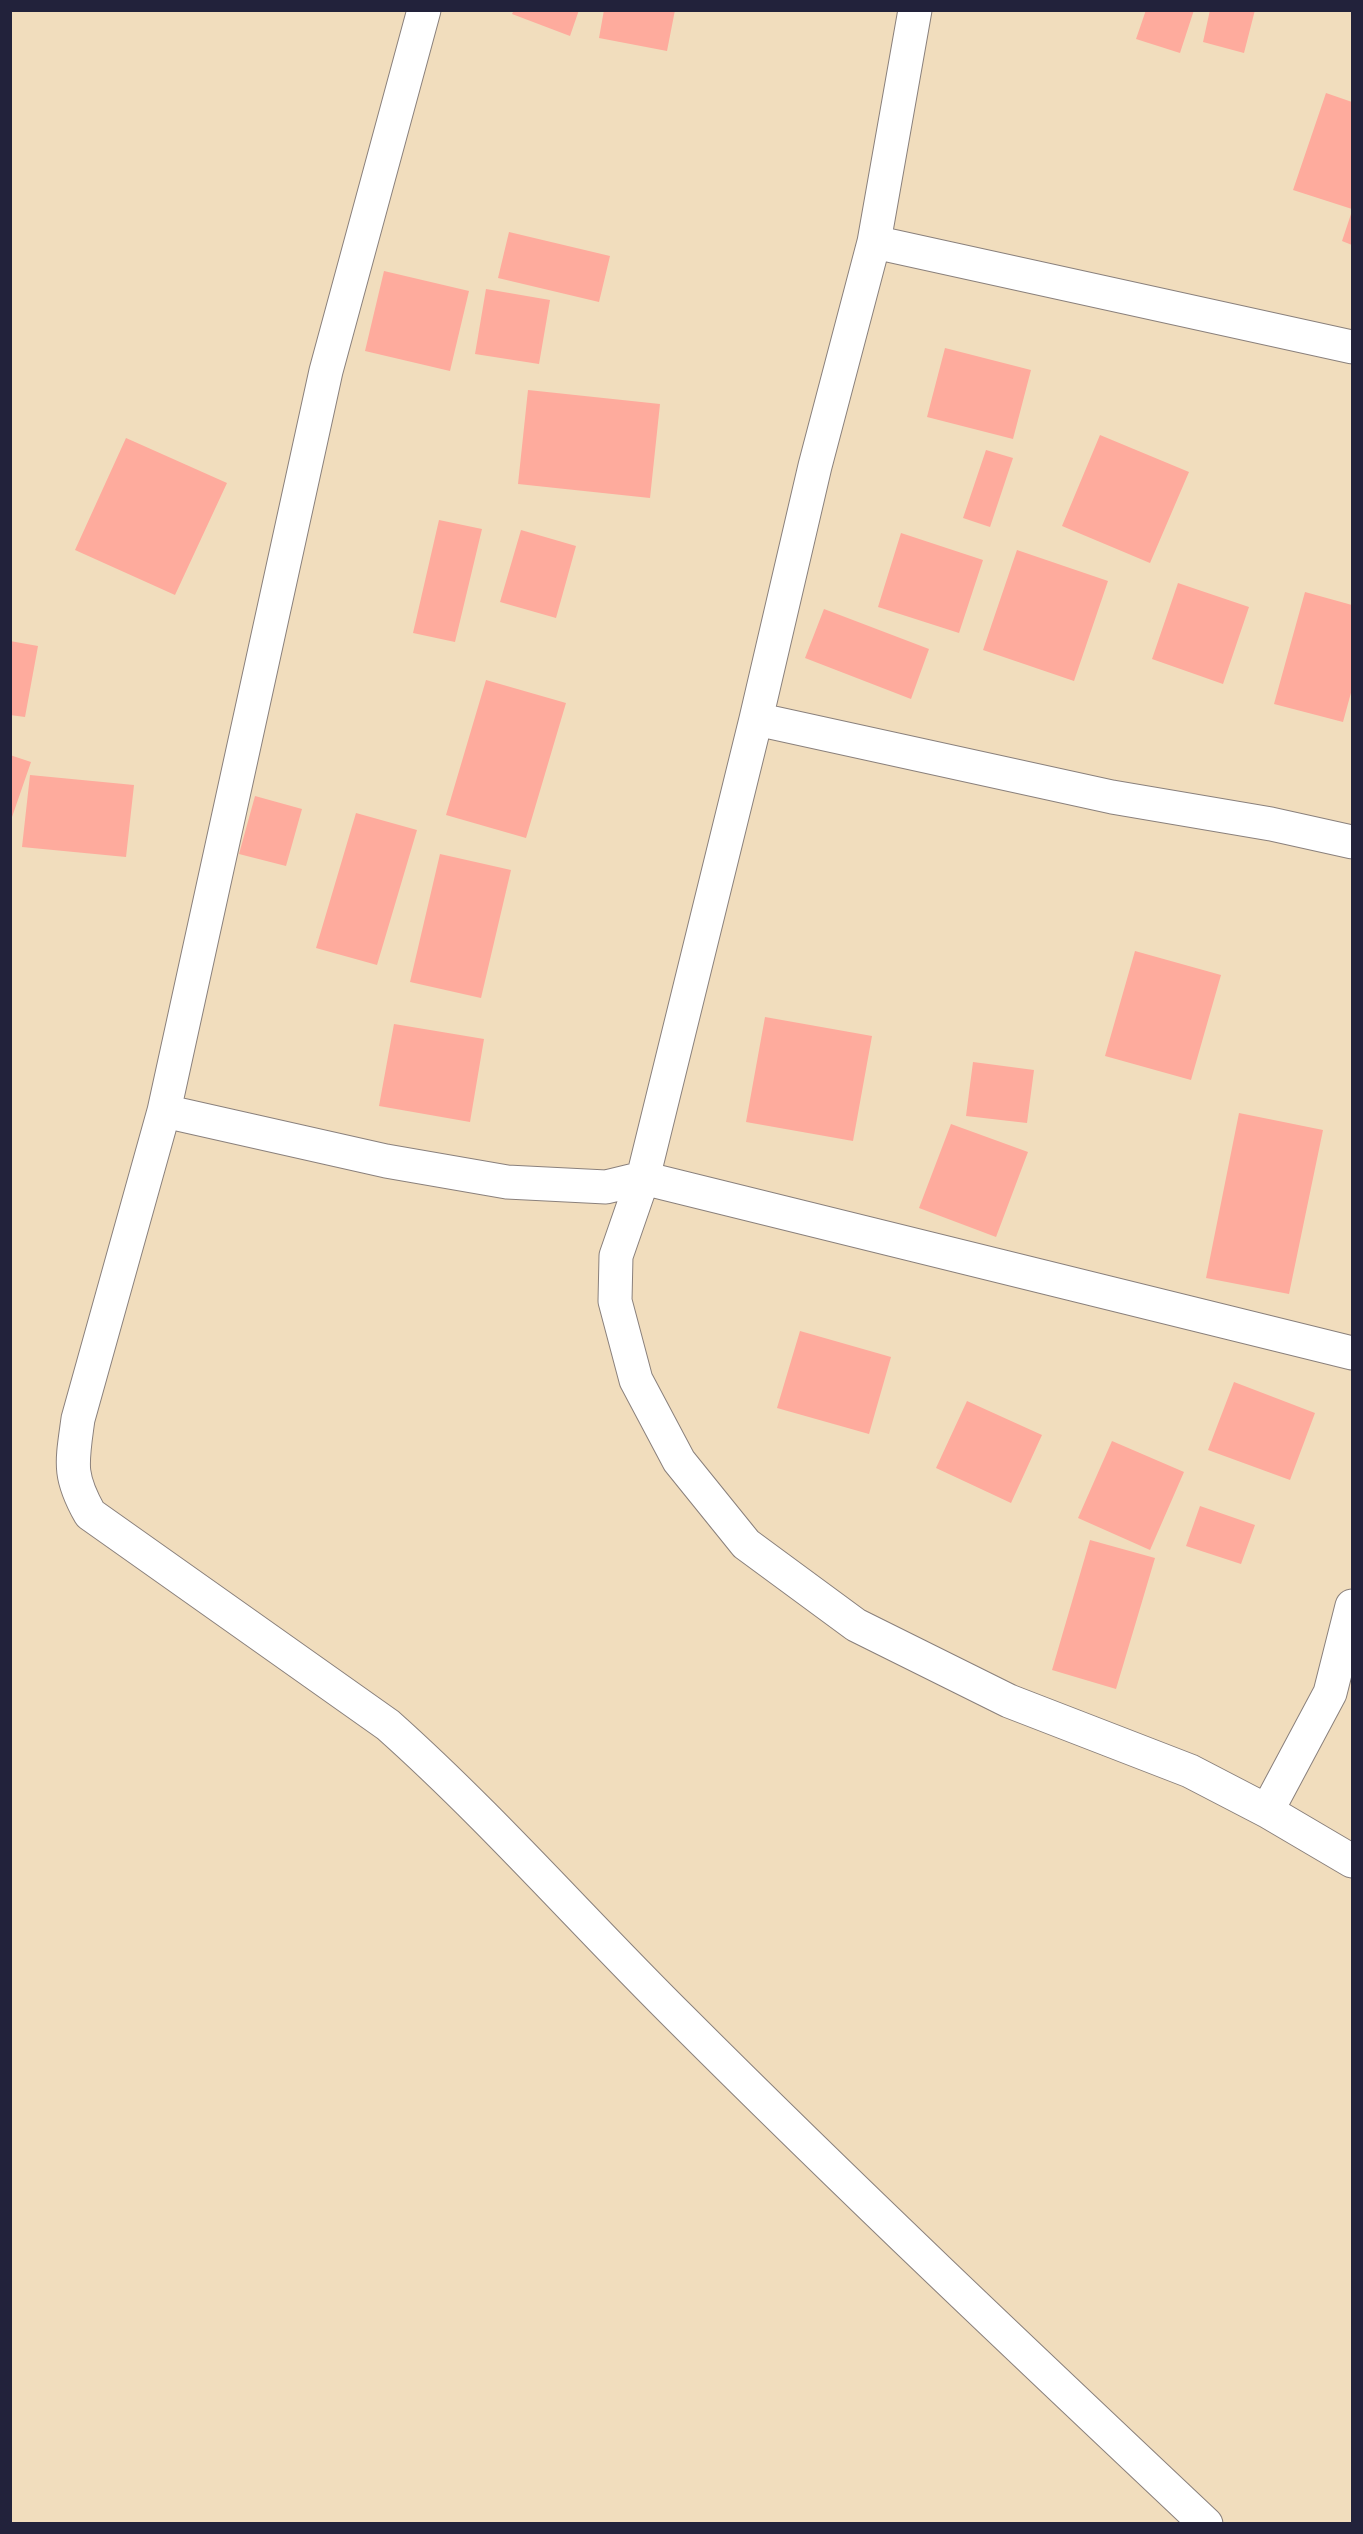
<!DOCTYPE html>
<style>
body{margin:0}
#map{position:relative;width:1363px;height:2534px;overflow:hidden;background:#f1ddbd;font-family:Kalam,sans-serif}
canvas{display:block}
.frame{position:absolute;inset:0;border:12px solid #22223b;pointer-events:none}
</style>
<div id="map">
<canvas width="1363" height="2534"></canvas>
<div class="frame"></div>
</div>
<script>
const context = document.querySelector('canvas').getContext('2d');
context.lineJoin = 'round';
function fill(path, color) {
  context.fillStyle = color;
  context.fill(path, 'evenodd');
}
function stroke(path, color, width, dash) {
  context.strokeStyle = color;
  context.lineWidth = width;
  context.lineCap = dash ? 'butt' : 'round';
  context.setLineDash(dash || []);
  context.stroke(path);
}
fill(new Path2D(`
 M514,10H579L570,36L512,14Z
 M604,10H675L667,51L599,38Z
 M1146,10H1194L1180,53L1136,39Z
 M1210,10H1255L1244,53L1203,42Z
 M1326,93L1352,102V209L1293,190Z
 M1352,211V245L1342,241Z
 M509,232L610,256L599,302L498,278Z
 M384,271L469,291L450,371L365,351Z
 M486,289L550,300L539,364L475,354Z
 M945,348L1031,370L1013,439L927,417Z
 M528,390L660,404L650,498L518,484Z
 M1100,435L1189,472L1150,563L1062,526Z
 M126,438L227,483L175,595L75,550Z
 M986,450L1013,458L990,527L963,518Z
 M439,520L482,529L455,642L413,633Z
 M521,530L576,546L556,618L500,602Z
 M901,533L983,560L959,633L878,607Z
 M1017,550L1108,581L1074,681L983,650Z
 M1178,583L1249,607L1223,684L1152,659Z
 M1305,592L1352,605V689L1343,722L1274,704Z
 M824,609L929,649L911,699L805,658Z
 M10,641L38,646L25,717L10,715Z
 M486,680L566,703L526,838L446,815Z
 M10,755L31,762L11,820H10Z
 M30,775L134,785L126,857L22,847Z
 M255,796L302,809L286,866L239,854Z
 M356,813L417,830L377,965L316,948Z
 M440,854L511,870L481,998L410,982Z
 M1135,951L1221,975L1191,1080L1105,1056Z
 M765,1017L872,1036L853,1141L746,1122Z
 M394,1024L484,1039L470,1122L379,1106Z
 M973,1062L1034,1070L1027,1123L966,1116Z
 M1239,1113L1323,1130L1289,1294L1206,1278Z
 M951,1124L1028,1152L996,1237L919,1208Z
 M800,1331L891,1357L869,1434L777,1408Z
 M1234,1382L1315,1413L1290,1480L1208,1450Z
 M967,1401L1042,1435L1011,1503L936,1468Z
 M1112,1441L1184,1472L1150,1550L1078,1518Z
 M1200,1506L1255,1525L1241,1564L1186,1546Z
 M1090,1540L1155,1558L1116,1689L1052,1670Z`), '#feab9d');
const minor = new Path2D(`
 M424,10L326,371L164,1111L78,1419C72,1463 68,1475 90,1514L388,1725C491,1817 582,1921 680,2018C852,2190 1029,2357 1206,2524
 M915,10L874,242L815,466L756,719L643,1178L616,1256L615,1301L636,1380L679,1461L746,1544L856,1625L1009,1701L1190,1771L1267,1811L1352,1861
 M874,242L1352,347
 M756,719L1112,797L1271,824L1352,842
 M164,1111L386,1161L507,1182L606,1187L643,1178L1352,1353
 M1267,1811L1330,1693L1352,1606`);
stroke(minor, '#8a807c', 35);
stroke(minor, '#fff', 33);
</script>
